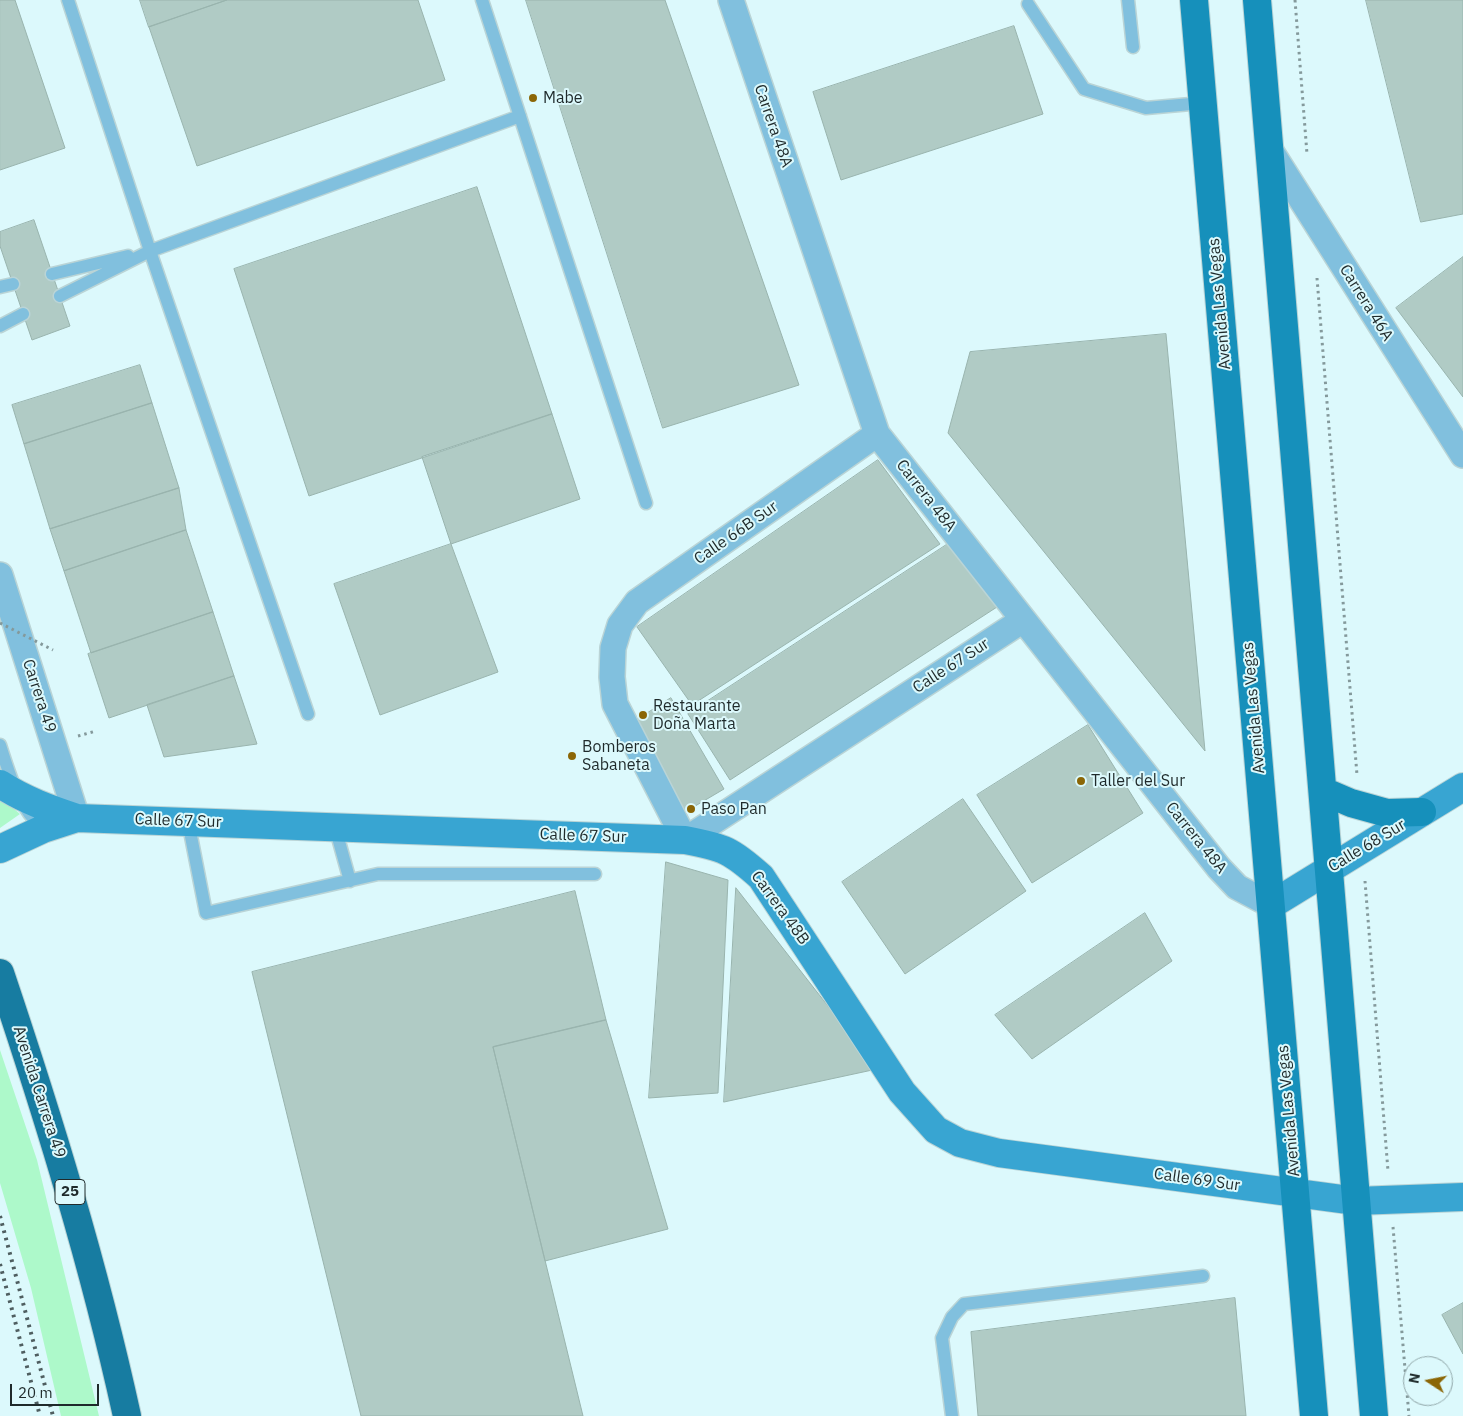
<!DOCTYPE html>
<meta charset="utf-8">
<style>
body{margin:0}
#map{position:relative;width:1463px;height:1416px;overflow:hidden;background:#dcf9fc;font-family:"IBM Plex Sans",sans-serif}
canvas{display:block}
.north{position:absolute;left:1403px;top:1356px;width:50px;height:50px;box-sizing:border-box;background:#dcf9fc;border:1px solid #90a6a8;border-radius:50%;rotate:281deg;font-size:14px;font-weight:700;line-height:20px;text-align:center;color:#1f2a2b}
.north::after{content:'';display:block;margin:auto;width:18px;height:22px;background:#8b6606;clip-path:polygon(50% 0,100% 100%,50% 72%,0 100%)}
.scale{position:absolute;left:10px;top:1384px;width:89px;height:22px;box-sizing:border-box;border:2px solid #1f2a2b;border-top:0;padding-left:6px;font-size:15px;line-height:18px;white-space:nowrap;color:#1f2a2b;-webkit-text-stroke:4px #dcf9fc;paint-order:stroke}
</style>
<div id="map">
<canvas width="1463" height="1416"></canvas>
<div class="north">N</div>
<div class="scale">20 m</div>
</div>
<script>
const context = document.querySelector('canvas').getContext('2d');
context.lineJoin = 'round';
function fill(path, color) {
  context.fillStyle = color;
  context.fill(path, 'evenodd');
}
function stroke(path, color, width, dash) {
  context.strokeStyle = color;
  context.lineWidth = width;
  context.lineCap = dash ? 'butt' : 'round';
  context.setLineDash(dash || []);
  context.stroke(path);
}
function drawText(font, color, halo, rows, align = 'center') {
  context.font = font + ' "IBM Plex Sans",sans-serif';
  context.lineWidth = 4;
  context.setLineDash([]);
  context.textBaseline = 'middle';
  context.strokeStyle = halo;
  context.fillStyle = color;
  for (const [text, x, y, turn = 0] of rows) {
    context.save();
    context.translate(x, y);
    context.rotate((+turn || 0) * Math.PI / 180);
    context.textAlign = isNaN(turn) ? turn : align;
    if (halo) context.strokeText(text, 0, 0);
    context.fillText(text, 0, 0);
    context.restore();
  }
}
fill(new Path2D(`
 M0,797L20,814L0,828Z
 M0,1050L37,1160L99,1416H61L31,1288L0,1183Z`), '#adf9ca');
const building = new Path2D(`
 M0,0H15L65,148L0,170Z
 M140,0H227L149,27Z
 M227,0H418L445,80L197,166L149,27Z
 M526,0H665L799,385L663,428Z
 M1366,0H1463V214L1421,222Z
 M1014,26L1043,114L841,180L813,92Z
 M477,187L552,414L309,496L234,269Z
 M34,220L70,326L32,340L0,246V232Z
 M1463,257V397L1396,308Z
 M1166,334L1205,751L948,433L970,352Z
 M140,365L152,403L24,444L12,405Z
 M152,403L179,488L50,529L24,444Z
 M552,414L580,499L451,544L422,457Z
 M878,460L940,544L692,705L637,627Z
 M179,488L186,530L64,571L50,529Z
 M186,530L213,612L91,653L64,571Z
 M954,540L997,607L730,780L688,714Z
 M451,544L498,672L380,715L334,584Z
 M213,612L234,676L109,718L88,654Z
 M234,676L257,744L164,757L147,705Z
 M671,698L724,789L685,812L637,720Z
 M1088,725L1143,813L1032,883L977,795Z
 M963,799L1026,891L905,974L842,882Z
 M666,862L728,880L718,1093L649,1098Z
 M736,888L877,1069L724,1102Z
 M575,891L606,1020L493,1047L583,1416H361L252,972Z
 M1145,913L1172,961L1032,1059L995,1015Z
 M606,1020L668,1229L545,1261L493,1047Z
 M1235,1298L1246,1416H978L971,1332Z
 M1463,1303V1354L1442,1315Z`);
fill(building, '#b0cbc5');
stroke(building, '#99b4ae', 1);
const lane = new Path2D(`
 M68,0L150,251L308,714
 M482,0L646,503
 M1128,0L1133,47
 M1028,4L1084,89L1146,108L1202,103
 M52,274L128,256
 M0,287L13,284
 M60,296L150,251L520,116
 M0,326L23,314
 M0,745C10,776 18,806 43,829
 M188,821L206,913L378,874H595
 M335,827L350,881
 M952,1416L942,1338L952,1317L964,1304L1203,1276`);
const street = new Path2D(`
 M731,0L877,434L1219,868L1237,887L1271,905
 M1270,150L1463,455
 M877,434L637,602L620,625L613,648L612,677L615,704L685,840L1023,620
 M0,575L77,818`);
const secondary = new Path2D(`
 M0,784C24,800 50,809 77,818L685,840C724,847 732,851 761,877L902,1092L936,1130L960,1143L999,1153L1356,1201L1463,1197
 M0,849L43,829L77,818
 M1271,905L1463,787`);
const primary = new Path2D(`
 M1194,0L1314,1416
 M1257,0L1374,1416
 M1323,791L1351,803L1387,813L1422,812`);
const highway = new Path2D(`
 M0,973C49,1119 94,1265 127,1416`);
stroke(lane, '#bad4d6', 15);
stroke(street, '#bad4d6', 28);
stroke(secondary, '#bad4d6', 30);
stroke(primary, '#bad4d6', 30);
stroke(highway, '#bad4d6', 30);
stroke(new Path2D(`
 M1295,0L1307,154
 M1317,278L1357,775
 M78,736L96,731
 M1365,881L1388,1171
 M1393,1227L1409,1416`), '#84999b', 3, [2.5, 4]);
stroke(lane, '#81c0de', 12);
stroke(street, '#81c0de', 25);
stroke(secondary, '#38a5d2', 28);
stroke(primary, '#1690bb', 28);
stroke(highway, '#177ca1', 28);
stroke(new Path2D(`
 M0,1216L53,1416
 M0,1264L40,1416`), '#4f5e60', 4, [2.5, 5]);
stroke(new Path2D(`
 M0,623L53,650`), '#84999b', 3, [2.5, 4]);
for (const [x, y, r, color] of [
 [533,98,5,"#8b6606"],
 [643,715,5,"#8b6606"],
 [572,756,5,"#8b6606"],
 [1081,781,5,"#8b6606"],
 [691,809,5,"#8b6606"]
]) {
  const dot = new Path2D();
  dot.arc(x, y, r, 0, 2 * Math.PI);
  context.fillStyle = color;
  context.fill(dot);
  stroke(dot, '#dcf9fc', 2);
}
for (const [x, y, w] of [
 [70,1192,30]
]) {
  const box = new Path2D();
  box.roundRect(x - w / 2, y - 12.5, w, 25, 4);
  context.fillStyle = '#dcf9fc';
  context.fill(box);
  stroke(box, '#1f2a2b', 1);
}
drawText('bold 15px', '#1f2a2b', null, [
 ["25",70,1192]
]);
drawText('16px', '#1f2a2b', '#dcf9fc', [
 ["Mabe",543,98],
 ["Restaurante",653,706],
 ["Doña Marta",653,724],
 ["Bomberos",582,747],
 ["Sabaneta",582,765],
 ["Taller del Sur",1091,781],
 ["Paso Pan",701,809]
], 'left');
drawText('16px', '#1f2a2b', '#dcf9fc', [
 ["Carrera 48A",773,126,71],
 ["Carrera 46A",1366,303,58],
 ["Avenida Las Vegas",1220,304,-95],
 ["Carrera 48A",926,496,52],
 ["Calle 66B Sur",736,533,-35],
 ["Calle 67 Sur",951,666,-33],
 ["Carrera 49",39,696,72],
 ["Avenida Las Vegas",1254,708,-95],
 ["Calle 67 Sur",178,821,2],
 ["Calle 67 Sur",583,836,2],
 ["Carrera 48A",1196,838,51],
 ["Calle 68 Sur",1367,846,-31],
 ["Carrera 48B",780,908,54],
 ["Avenida Carrera 49",39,1092,72],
 ["Avenida Las Vegas",1289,1111,-95],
 ["Calle 69 Sur",1197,1180,8]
]);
</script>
